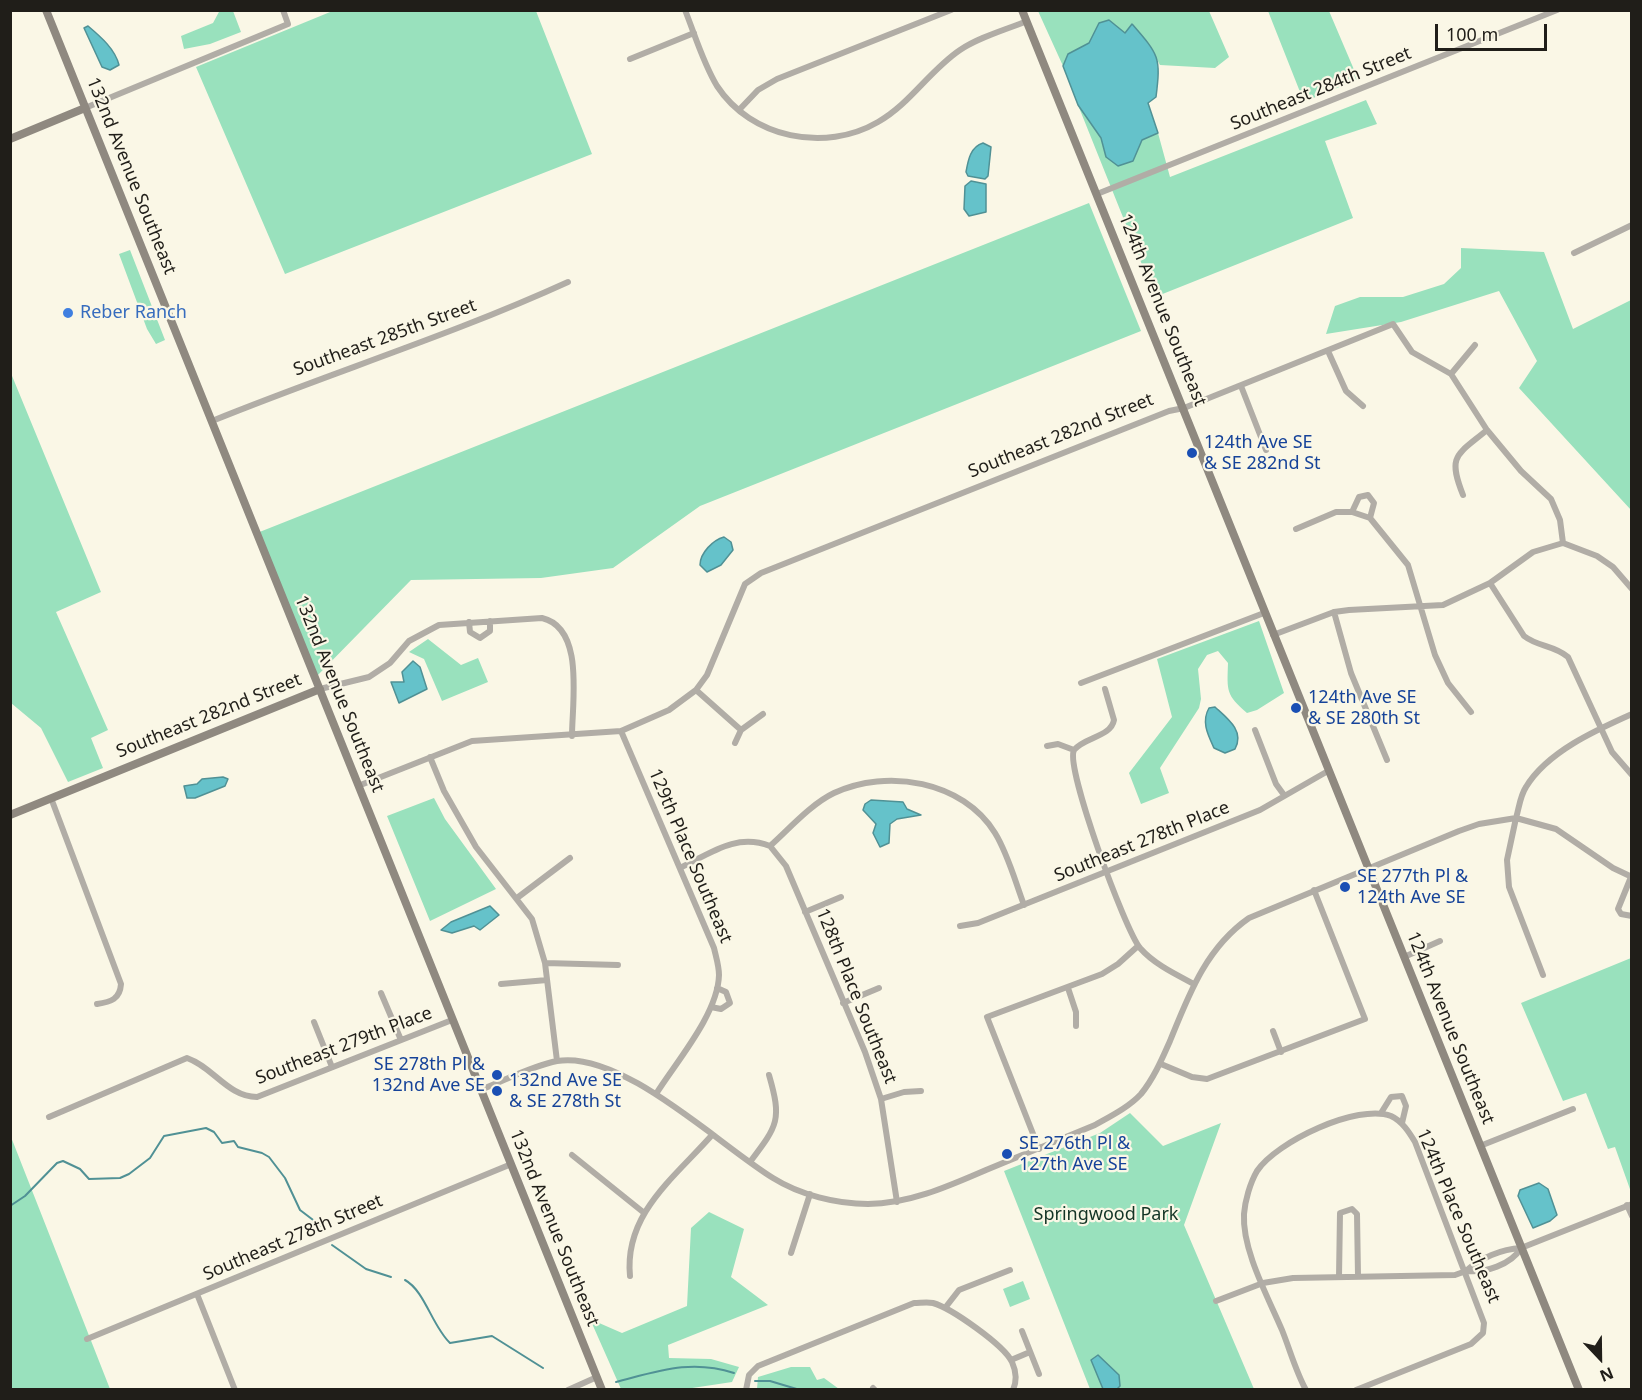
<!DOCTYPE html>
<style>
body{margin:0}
#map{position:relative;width:1642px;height:1400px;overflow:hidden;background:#faf7e6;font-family:"Noto Sans",sans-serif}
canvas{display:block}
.frame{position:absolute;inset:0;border:12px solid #201e19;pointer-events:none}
.north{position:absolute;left:1570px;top:1328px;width:60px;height:60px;-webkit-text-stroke:4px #faf7e6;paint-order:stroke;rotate:158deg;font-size:16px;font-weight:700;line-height:24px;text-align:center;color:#201e19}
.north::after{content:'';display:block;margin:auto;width:21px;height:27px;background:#201e19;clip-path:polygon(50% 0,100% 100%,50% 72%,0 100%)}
.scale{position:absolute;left:1435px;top:24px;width:112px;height:27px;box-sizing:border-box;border:3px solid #201e19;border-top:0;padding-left:8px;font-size:18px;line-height:21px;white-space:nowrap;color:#201e19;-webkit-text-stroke:4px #faf7e6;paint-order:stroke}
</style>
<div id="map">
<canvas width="1642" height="1400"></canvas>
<div class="frame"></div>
<div class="north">N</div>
<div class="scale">100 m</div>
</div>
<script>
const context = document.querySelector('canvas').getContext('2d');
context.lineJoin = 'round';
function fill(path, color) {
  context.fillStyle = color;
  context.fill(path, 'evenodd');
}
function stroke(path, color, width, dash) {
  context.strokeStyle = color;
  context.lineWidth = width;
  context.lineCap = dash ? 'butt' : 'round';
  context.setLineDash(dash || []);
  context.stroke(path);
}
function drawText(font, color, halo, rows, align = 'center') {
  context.font = font + ' "Noto Sans",sans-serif';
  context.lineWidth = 4.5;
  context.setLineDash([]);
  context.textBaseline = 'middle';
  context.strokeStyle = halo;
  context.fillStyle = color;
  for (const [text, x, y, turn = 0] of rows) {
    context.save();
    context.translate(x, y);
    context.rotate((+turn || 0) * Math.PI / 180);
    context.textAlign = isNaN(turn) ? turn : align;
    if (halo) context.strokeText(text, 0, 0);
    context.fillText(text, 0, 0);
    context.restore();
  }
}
fill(new Path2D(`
 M220,10L233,11L241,32L210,44L184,49L181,36L213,23Z
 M335,10L536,11L592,154L285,274L196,67Z
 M1038,11H1209L1229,57L1215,68L1160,65L1148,43L1131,25L1126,33L1099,23L1089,43L1068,54L1063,66Z
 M1268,11H1329L1358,79L1304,102Z
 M1366,100L1377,124L1325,141L1353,218L1155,297L1078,105L1101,138L1106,157L1133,161L1142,140L1158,133L1170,177Z
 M1089,203L1141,331L700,506L613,568L541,578L411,580L315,678L257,533Z
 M1461,248L1544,252L1573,329L1631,300V510L1519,388L1537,361L1499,291L1401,322L1326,334L1335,306L1360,297H1403L1444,284L1461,268Z
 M130,250L165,340L156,344L147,329L119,254Z
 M10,371L101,592L56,612L108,730L91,738L103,768L68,782L41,728L11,703Z
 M1259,621L1284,693L1257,710L1247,713C1226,695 1227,691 1228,663L1218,651L1207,655L1198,669L1201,699L1199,708L1160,768L1169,793L1141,804L1129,773L1172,717L1157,659Z
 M428,639L461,665L478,658L488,682L442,701L424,659L409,652Z
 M434,798L445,819L496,889L430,921L387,816Z
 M1631,958V1192L1615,1147L1608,1149L1586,1093L1563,1101L1521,1003Z
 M1130,1113L1163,1146L1221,1123L1184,1225L1254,1389H1090L1004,1171L1100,1133Z
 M11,1137L110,1389H11Z
 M709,1212L744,1229L731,1277L768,1305L668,1345L669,1358L711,1359L739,1367L732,1382L679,1390L621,1389L590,1319L622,1333L687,1306L691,1228Z
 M1023,1281L1030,1299L1010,1307L1003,1289Z
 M791,1367H810L817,1380L824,1378L839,1389H757L758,1377Z`), '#99e1bd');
const water = new Path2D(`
 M1109,20L1125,33L1132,24C1159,55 1161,57 1156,97L1148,103L1158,133L1142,140L1133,161L1118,166L1106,157L1101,138L1078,105L1063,66L1068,54L1089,43L1099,23Z
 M88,26C101,37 115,49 119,65L110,70L102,67L84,28Z
 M983,143L991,147L988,176L985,179L968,176L966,172C968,161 970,147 983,143Z
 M971,181L986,184V212L969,216L964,209L965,186Z
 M724,537L731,542L733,550L721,565L707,572L700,565C700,553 713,540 724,537Z
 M413,661L420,667L427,689L399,703L391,682H404L402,672Z
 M1215,707C1227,718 1245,731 1235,749L1225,753L1214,748C1208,735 1201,722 1209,708Z
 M223,777L228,779L225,786L195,798H187L184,786L197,784L202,779Z
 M871,800L903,802L907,809L921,815L897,819L890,824L889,843L880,847L873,833L876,824L863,810L865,804Z
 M490,906L499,915L480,930L474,926L452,933L441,930L451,922Z
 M1539,1183L1548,1189L1557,1215L1550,1221L1533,1228L1518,1196L1520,1190Z
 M1098,1355L1119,1375L1120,1386L1117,1389H1103L1091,1360Z`);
fill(water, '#65c2ca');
stroke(water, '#509195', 1.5);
stroke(new Path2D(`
 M10,1206L25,1196L57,1163L63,1161L80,1169L89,1179L120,1178L129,1174L150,1158L164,1136L206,1128L214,1132L222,1143L234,1141L238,1147L262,1153L269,1157L285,1178L300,1210L325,1229
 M332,1245L366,1269L391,1277
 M405,1280C425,1291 432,1326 450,1343L492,1336L543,1368
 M755,1381H770L800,1390
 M616,1382C659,1371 691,1359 734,1373`), '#509195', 2);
stroke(new Path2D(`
 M685,10C695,35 703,63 717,86C751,138 825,153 878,122C910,104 930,70 960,50C979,37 1005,30 1027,21
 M630,59L694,33
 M85,108L288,24L283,10
 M739,110L758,90L777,79L951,10
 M1097,194L1557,10
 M1574,253L1632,225
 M1328,351L1346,391L1363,406
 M1451,374L1475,345
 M1241,386L1266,450
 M212,421C330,373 452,335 568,282
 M1463,495C1447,455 1457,455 1487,430
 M1352,512L1359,497L1368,495L1374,503L1370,518
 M1296,529L1336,512H1352L1370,518L1408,565L1435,655L1448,683L1471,712
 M1490,583L1524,636C1538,647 1554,645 1568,657L1612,752L1632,775
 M1334,612L1351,673L1387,760
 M469,622L470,632L480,638L490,631V621
 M1273,635L1334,612L1349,610L1443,605L1490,583L1533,552L1563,543L1597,556L1613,567L1632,589
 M1081,683L1264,613
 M320,689L369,677L390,663L409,641L439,625L542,618C585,628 572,702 572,736
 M696,690L741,730
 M1255,730L1276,784L1284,795
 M621,731L714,948C716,957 719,966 719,975C718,1014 676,1062 656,1094
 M735,743L741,730L763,714
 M1047,746L1058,744L1074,750C1084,737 1111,737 1114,720L1105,689
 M1074,750C1065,767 1125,930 1140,948C1154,964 1175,974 1194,984
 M430,757L444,791L476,847L532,919L545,963L557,1061
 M358,786L472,741L621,731L669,710L696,690L707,675L745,584L761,573L1169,411L1184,408L1393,324L1412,352L1451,374L1487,430L1521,471L1551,499L1560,520L1563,543
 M51,798L121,984C120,999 111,1002 97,1004
 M770,846L786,866L865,1052L881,1099L897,1202
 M680,868C711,853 736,833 770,846C789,829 811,804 834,793C887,768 963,781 995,833C1008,854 1015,881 1024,905
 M1631,877L1618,909L1621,914L1632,916
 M517,898L570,858
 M805,912L841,897
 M960,926L978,923L1260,810L1328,771
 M1404,957L1440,941
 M545,963L618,965
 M1543,975L1509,887L1507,860L1516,818L1556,829L1613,868L1632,877
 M501,984L547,980
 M1068,988L1076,1012V1026
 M381,993L401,1040
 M843,1003L879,988
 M711,1007L721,1009L730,1003L726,992L717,988
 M314,1022L332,1067
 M1273,1031L1281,1052
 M1161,1064L1192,1077L1207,1079L1365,1019L1314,890
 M480,1090C504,1081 531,1066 557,1061C622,1050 719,1145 773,1178C800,1195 837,1204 868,1204C909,1204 949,1186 986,1170C1022,1155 1059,1140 1095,1125C1111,1116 1129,1107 1141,1094C1154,1078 1162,1059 1170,1041C1189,994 1206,948 1249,918L1459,831L1479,824L1516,818C1519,808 1520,796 1526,787C1547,752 1596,730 1632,714
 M881,1099L904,1092L921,1091
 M1381,1113L1391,1097L1402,1096L1406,1106L1402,1123
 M49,1117L187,1058C213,1067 228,1097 257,1097L452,1020
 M1480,1146L1573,1109
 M1039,1149L987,1017L1102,974L1118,964L1138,946
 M572,1155L643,1212
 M750,1162C778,1125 782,1120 769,1075
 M1627,1205L1632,1216
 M1521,1248C1511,1265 1485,1273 1466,1271C1480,1258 1502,1249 1521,1248L1632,1204
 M791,1253L810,1194
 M630,1276C624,1214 674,1178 712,1135
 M1339,1277L1340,1213L1352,1209L1357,1214L1358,1276
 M197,1294L235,1390
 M1216,1301L1263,1283L1293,1278L1455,1275L1466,1271
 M945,1308L959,1290L1010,1270
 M1022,1331L1039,1374
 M87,1339L509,1165
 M1011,1360L1030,1352
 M873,1388L875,1390
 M568,1390L597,1377
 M746,1390L749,1375L758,1366L914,1303C920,1303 927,1302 933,1303C951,1308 1004,1345 1012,1362C1016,1371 1017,1381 1013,1390
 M1306,1390C1296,1372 1290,1350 1282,1330C1268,1297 1242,1250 1244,1214C1245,1201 1250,1183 1257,1171C1276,1142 1358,1103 1391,1116C1402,1121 1409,1132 1415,1142L1484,1323L1483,1333L1471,1344L1356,1390`), '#b1ada6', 6);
stroke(new Path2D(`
 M46,10L602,1390
 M1022,10L1579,1390
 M10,139L85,108
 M10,815L320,689`), '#8f8980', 8);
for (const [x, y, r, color] of [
 [68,313,6,"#3f7fe0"],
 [1192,453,6,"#1a4fb4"],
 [1296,708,6,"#1a4fb4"],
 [1345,887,6,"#1a4fb4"],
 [497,1075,6,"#1a4fb4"],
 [497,1091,6,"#1a4fb4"],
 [1007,1154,6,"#1a4fb4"]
]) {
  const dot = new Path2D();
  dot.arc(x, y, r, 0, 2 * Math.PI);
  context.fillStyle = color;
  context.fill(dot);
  stroke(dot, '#faf7e6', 2);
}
drawText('18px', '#201e19', '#faf7e6', [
 ["Southeast 284th Street",1321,89,-22],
 ["132nd Avenue Southeast",131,176,68],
 ["124th Avenue Southeast",1162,310,68],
 ["Southeast 285th Street",385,338,-20],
 ["Southeast 282nd Street",1061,436,-22],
 ["132nd Avenue Southeast",339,694,68],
 ["Southeast 282nd Street",209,716,-22],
 ["Southeast 278th Place",1142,842,-22],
 ["129th Place Southeast",690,856,67],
 ["128th Place Southeast",856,996,68],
 ["124th Avenue Southeast",1450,1028,68],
 ["Southeast 279th Place",344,1046,-21],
 ["124th Place Southeast",1458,1216,67],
 ["132nd Avenue Southeast",554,1228,68],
 ["Southeast 278th Street",293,1238,-23]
]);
drawText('18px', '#366cbe', '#faf7e6', [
 ["Reber Ranch",80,313]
], 'left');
drawText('18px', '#164399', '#faf7e6', [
 ["124th Ave SE",1204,443],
 ["& SE 282nd St",1204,464],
 ["124th Ave SE",1308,698],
 ["& SE 280th St",1308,719],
 ["SE 277th Pl &",1357,877],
 ["124th Ave SE",1357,898],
 ["SE 278th Pl &",485,1065,"right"],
 ["132nd Ave SE",485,1086,"right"],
 ["132nd Ave SE",509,1081],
 ["& SE 278th St",509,1102],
 ["SE 276th Pl &",1019,1144],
 ["127th Ave SE",1019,1165]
], 'left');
drawText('18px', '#133425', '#faf7e6', [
 ["Springwood Park",1106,1215]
]);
</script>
